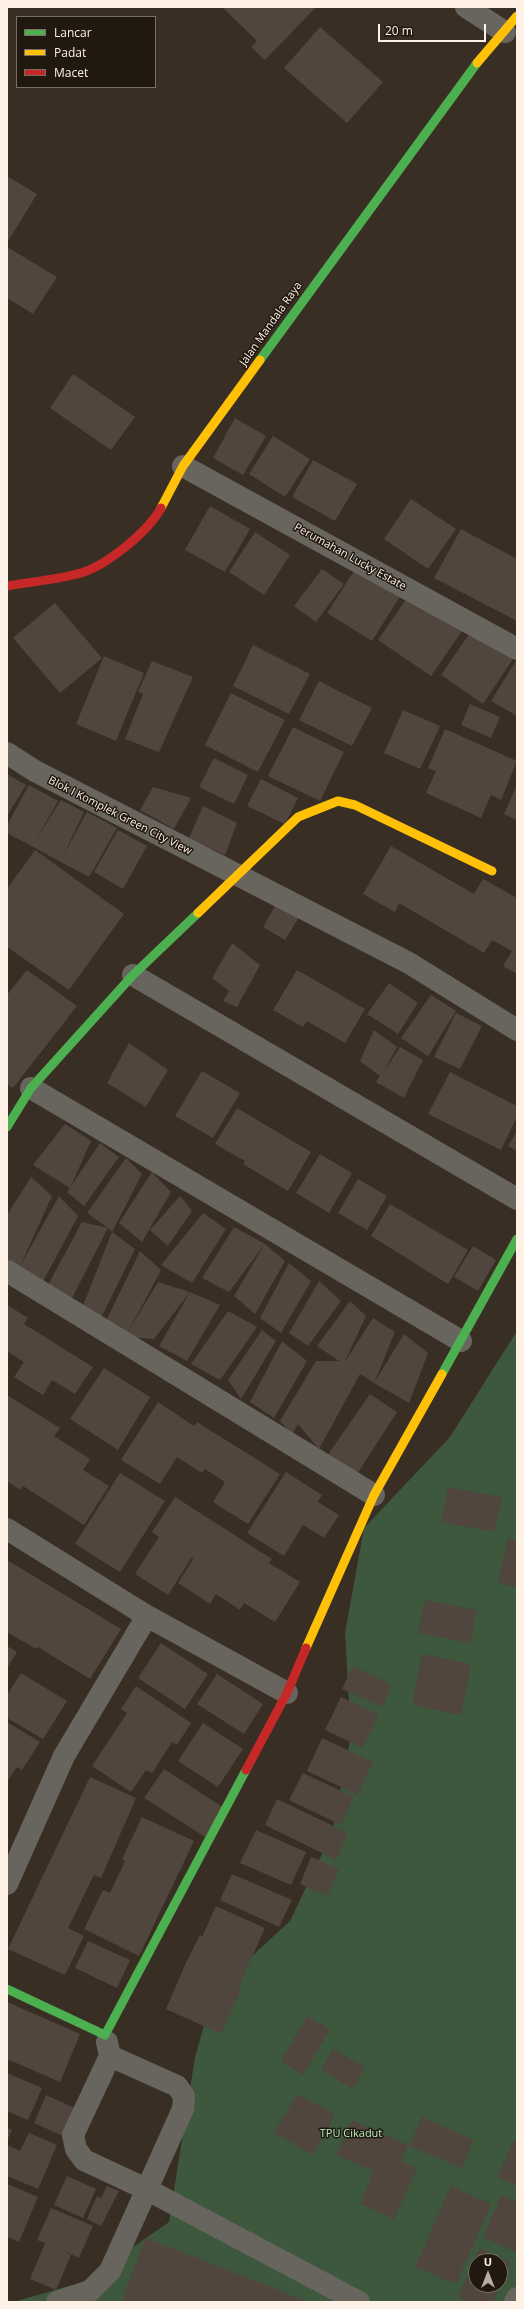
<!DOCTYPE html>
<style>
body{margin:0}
#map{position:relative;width:524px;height:2309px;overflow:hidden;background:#392e23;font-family:"Open Sans",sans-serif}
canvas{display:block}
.frame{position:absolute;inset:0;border:8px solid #fff1e5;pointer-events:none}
.legend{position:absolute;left:16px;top:16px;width:140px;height:72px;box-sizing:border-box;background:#21180f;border:1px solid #7a6f65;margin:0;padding:5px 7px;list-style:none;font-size:12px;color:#fff1e5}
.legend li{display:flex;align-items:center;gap:8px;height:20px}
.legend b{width:20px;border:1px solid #7a6f65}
.north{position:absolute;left:468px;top:2253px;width:40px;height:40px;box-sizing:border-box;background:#21180f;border:1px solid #7a6f65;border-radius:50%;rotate:0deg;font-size:11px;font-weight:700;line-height:16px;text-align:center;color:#fff1e5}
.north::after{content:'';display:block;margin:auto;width:14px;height:18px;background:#baada1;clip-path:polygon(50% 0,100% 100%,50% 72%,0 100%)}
.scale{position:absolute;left:378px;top:24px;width:108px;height:18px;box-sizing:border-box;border:2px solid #fff1e5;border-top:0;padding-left:5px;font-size:12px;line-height:14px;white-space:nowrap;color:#fff1e5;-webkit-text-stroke:3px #21180f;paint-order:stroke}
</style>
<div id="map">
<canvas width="524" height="2309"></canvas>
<div class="frame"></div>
<ul class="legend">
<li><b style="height:5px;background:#4caf50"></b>Lancar</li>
<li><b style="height:5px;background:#ffc107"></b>Padat</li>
<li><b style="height:5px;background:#c62828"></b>Macet</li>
</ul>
<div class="north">U</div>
<div class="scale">20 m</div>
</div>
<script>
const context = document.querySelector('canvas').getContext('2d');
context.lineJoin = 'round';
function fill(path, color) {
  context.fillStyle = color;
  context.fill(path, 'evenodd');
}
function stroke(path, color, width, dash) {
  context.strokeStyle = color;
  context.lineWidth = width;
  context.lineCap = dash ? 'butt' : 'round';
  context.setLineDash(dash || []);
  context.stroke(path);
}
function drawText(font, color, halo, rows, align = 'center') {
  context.font = font + ' "Open Sans",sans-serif';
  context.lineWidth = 3;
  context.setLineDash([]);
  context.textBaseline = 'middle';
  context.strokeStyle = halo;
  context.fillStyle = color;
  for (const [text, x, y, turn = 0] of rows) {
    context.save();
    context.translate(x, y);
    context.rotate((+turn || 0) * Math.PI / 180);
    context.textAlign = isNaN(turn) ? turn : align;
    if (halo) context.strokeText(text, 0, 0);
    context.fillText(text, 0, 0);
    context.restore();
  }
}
fill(new Path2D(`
 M517,1331V2302H13L83,2282L169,2222L195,2057L214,1991L290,1921L332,1833L351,1735L345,1633L364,1528L450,1437ZM476,2261H500V2285H476Z`), '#3d583c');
fill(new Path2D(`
 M222,7H316L265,60L251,47L257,41Z
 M320,27L383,82L347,123L284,68Z
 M7,176L37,194L7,243Z
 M7,247L57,277L33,314L7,298Z
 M73,374L135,417L111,450L50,408Z
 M235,418L266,436L243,475L213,458Z
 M273,436L310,459L285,497L249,474Z
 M313,460L357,484L335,521L292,497Z
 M411,499L456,529L428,569L384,539Z
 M210,506L250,529L225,572L185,550Z
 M461,529L517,559V621L434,578Z
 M255,532L290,555L264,595L229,572Z
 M356,568L401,595L372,641L327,613Z
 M322,569L344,584L316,622L294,606Z
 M409,595L462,631L431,676L378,640Z
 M55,603L102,658L60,693L13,638Z
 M472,630L513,659L483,704L441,675Z
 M253,645L310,674L289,714L233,686Z
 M104,656L144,673L116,741L76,724Z
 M517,659V716L491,701Z
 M152,661L193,677L159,752L125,739L143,694L138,692Z
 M319,681L372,708L352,746L299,720Z
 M231,693L285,720L258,772L205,745Z
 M470,704L500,717L491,738L461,725Z
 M403,710L440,726L420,769L384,753Z
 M293,727L344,752L320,801L268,776Z
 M445,729L517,761L501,800L491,795L481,818L426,793L436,771L428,768Z
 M214,758L248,775L234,804L199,787Z
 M7,774L26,785L7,816Z
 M261,779L298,798L285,824L247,806Z
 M29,785L58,801L36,840L61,800L84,812L63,856L87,812L117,828L89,877L7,833V825Z
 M517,785V820L504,814Z
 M153,787L191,798L174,829L140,810Z
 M203,806L237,823L225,855L189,838Z
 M118,830L147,846L123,889L94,872Z
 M391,846L474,894L483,879L517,898V974L503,966L512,951L492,940L484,953L399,903L395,912L363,894Z
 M35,850L124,914L69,990L7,947V889Z
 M278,901L301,914L285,940L263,927Z
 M232,943L260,965L237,1007L223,1001L229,991L212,978Z
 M27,970L77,1006L13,1088L7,1084V995Z
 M297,970L365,1009L345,1043L307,1021L303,1027L273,1010Z
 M389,983L418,1003L398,1034L367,1014Z
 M431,995L456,1011L428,1056L401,1038Z
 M456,1013L482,1026L460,1069L434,1057Z
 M374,1030L397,1047L383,1073L400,1047L423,1060L404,1098L376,1082L380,1076L360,1061Z
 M129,1043L168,1070L146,1107L107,1083Z
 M202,1071L240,1093L213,1138L175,1116Z
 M450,1072L517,1106V1117L501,1150L428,1114Z
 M237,1108L311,1152L288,1191L243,1164L245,1161L215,1144Z
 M65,1124L91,1141L70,1188L33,1165Z
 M517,1131V1151L508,1146Z
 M100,1143L119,1157L84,1206L67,1192Z
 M320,1154L352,1173L329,1213L296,1193Z
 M126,1158L142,1174L112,1232L135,1249L100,1320L82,1308L112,1232L108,1228L71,1300L48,1285L82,1222L108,1228L87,1213Z
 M152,1172L171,1192L142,1242L119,1223Z
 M31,1177L52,1196L20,1266L59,1196L78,1216L40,1287L7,1259V1215Z
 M358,1179L387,1196L367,1230L338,1213Z
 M180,1196L192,1211L168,1246L150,1230Z
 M390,1204L468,1250L448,1284L371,1236Z
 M203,1213L226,1229L192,1283L161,1265Z
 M234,1227L265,1244L285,1261L255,1314L234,1296L264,1245L229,1292L202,1278Z
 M473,1246L496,1260L478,1291L454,1277Z
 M140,1251L161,1270L128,1332L158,1282L190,1292L220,1305L187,1361L159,1346L190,1292L154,1339L125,1337L106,1321Z
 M289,1263L311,1281L281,1333L260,1318Z
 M319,1281L341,1301L308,1346L289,1333Z
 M350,1301L366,1316L344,1363L373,1318L395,1332L374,1383L360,1374L319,1449L298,1424L292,1434L280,1421L316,1361H339L317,1346Z
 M7,1305L28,1318L24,1324L93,1367L75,1394L52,1380L43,1395L14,1377L24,1362L7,1351Z
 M228,1311L257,1327L220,1380L191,1364Z
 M262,1330L276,1341L241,1399L228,1380Z
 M404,1334L428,1353L409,1403L374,1383Z
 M282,1341L307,1361L274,1418L250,1402Z
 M104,1368L150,1397L118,1450L70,1419Z
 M370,1394L397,1412L357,1474L327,1456Z
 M7,1395L60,1428L54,1436L90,1459L83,1470L109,1486L84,1525L23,1486L20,1490L7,1481Z
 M158,1402L194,1426L197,1422L280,1474L248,1524L213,1502L225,1482L205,1469L202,1473L177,1457L160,1484L121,1460Z
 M286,1472L322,1495L318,1502L339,1515L324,1538L303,1525L284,1556L247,1533Z
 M120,1473L165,1501L120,1572L75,1544Z
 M448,1487L502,1497L494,1532L441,1522Z
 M175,1497L272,1559L269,1563L300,1582L275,1622L244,1603L240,1610L216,1594L210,1604L178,1583L193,1559L192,1557L168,1595L135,1574L159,1537L152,1532Z
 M507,1539L517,1541V1587L498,1583Z
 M7,1560L121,1629L90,1679L38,1647L36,1649L7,1632Z
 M425,1600L477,1610L470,1643L418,1633Z
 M161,1643L208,1674L185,1709L138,1678Z
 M7,1646L17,1652L7,1669Z
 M422,1654L471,1664L461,1715L412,1705Z
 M353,1666L392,1685L382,1707L342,1689Z
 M21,1673L67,1701L43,1739L7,1718V1695Z
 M217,1674L263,1704L244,1734L197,1704Z
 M136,1686L191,1723L177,1745L172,1742L152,1773L146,1770L131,1792L92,1766L127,1713L121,1709Z
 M341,1697L379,1715L363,1748L325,1730Z
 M7,1722L40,1742L22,1770L17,1767L7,1782Z
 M203,1723L243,1749L218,1787L178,1761Z
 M322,1738L373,1762L358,1795L307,1771Z
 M164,1769L224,1808L205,1837L144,1798Z
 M303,1773L354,1797L341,1825L289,1800Z
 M90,1777L136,1798L101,1878L94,1875L68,1928L84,1936L65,1975L8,1949Z
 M277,1799L348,1833L336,1860L265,1825Z
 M142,1817L194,1841L139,1956L84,1929L103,1890L110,1893L125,1861L122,1859Z
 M256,1830L306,1852L291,1885L240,1863Z
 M311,1857L339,1869L327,1896L300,1884Z
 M232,1874L292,1900L279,1927L220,1900Z
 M216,1906L265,1928L238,1988L241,1990L221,2034L166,2009L185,1965L200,1935L202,1937Z
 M88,1941L130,1960L117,1988L75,1968Z
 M7,2002L80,2034L60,2082L7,2059Z
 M307,2016L330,2029L303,2075L281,2061Z
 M333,2049L365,2067L353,2089L321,2070Z
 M7,2073L42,2088L28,2120L7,2111Z
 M297,2094L335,2114L313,2155L274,2133Z
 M46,2095L77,2109L65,2137L34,2123Z
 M422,2117L474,2140L462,2168L409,2146Z
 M352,2120L408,2145L401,2161L417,2168L394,2219L360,2204L374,2171L336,2155Z
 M7,2128L12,2130L7,2141Z
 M29,2133L57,2145L38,2189L7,2176V2145L20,2151Z
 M514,2140L517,2141V2186L497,2177Z
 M67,2176L96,2189L83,2218L54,2205Z
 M7,2184L38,2197L19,2242L7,2237Z
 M107,2186L119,2191L101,2226L87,2219L97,2196L101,2198Z
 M451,2186L491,2204L456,2284L415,2267Z
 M501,2195L517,2202V2253L483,2237Z
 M51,2208L93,2226L79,2258L60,2249L71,2255L56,2290L30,2279L45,2243L37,2240Z
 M146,2238L266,2285L308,2302H121Z
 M480,2248L510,2262L493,2302H468L458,2297ZM476,2261H500V2285H476Z`), '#50463d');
stroke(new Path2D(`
 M466,7L505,32
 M183,466L517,649
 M7,753L35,771L409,963L517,1030
 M133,975L517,1199
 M31,1088L461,1341
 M7,1271L374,1495
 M7,1529L147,1616L287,1693
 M7,1884L64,1756L147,1616
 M110,2056L73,2135L76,2149L84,2160L148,2190L359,2302
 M57,2302L90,2291L110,2271L183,2109L184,2096L177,2086L110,2056L107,2042
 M515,2302L517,2298`), '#67655e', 22);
stroke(new Path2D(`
 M260,360L477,63
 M7,1127L31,1088L133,975L198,913
 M442,1374L517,1239
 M7,1989L105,2035L246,1770`), '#4caf50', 9);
stroke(new Path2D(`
 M477,63L517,16
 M161,508L183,466L260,360
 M198,913L298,817L338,801L355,805L492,871
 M306,1648L374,1495L442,1374`), '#ffc107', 9);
stroke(new Path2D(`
 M7,586C30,582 54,580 77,574C104,568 148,532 161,508
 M246,1770L287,1693L306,1648`), '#c62828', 9);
drawText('11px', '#fff1e5', '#21180f', [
 ["Jalan Mandala Raya",271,324,-55],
 ["Perumahan Lucky Estate",350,557,29],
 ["Blok I Komplek Green City View",120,816,27]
]);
drawText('11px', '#b4f2b9', '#21180f', [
 ["TPU Cikadut",351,2134]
]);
</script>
